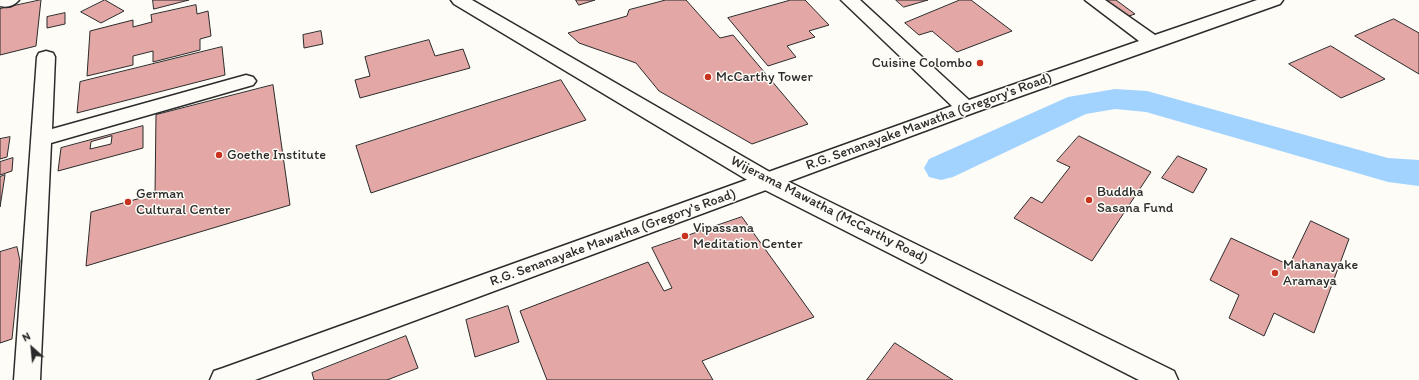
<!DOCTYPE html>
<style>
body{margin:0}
#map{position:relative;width:1419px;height:380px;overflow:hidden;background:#fdfcf7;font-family:Itim,sans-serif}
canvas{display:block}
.north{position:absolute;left:12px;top:328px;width:40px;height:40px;-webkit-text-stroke:3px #fdfcf7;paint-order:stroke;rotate:333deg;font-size:11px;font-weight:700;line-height:16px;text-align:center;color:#2b2b2b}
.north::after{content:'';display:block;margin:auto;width:14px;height:18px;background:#2b2b2b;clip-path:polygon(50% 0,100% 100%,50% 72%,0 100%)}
</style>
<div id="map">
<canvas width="1419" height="380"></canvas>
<div class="north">N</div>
</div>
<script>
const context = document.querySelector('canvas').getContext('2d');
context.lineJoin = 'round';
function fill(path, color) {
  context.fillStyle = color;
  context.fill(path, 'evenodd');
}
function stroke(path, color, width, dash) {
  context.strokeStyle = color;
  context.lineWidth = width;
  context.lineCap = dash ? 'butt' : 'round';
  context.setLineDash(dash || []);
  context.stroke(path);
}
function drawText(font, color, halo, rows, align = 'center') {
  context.font = font + ' Itim,sans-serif';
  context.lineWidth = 3;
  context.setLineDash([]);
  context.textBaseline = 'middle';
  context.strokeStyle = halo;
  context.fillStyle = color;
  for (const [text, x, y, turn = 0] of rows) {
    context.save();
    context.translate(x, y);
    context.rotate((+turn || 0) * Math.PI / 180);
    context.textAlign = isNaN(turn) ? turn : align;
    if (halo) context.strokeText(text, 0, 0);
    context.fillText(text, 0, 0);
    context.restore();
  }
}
fill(new Path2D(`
 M1115,89L1147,91L1388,158L1419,160V186L1388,182L1146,112L1115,109L1086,114L953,177L941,180L929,177L924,168L929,159L1068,97Z`), '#a2d3ff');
const building = new Path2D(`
 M41,0L36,46L0,55V9Z
 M105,0L124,11L101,23L81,12Z
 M153,0H189L154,9Z
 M576,0H595L579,5Z
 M666,0H686L720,38L733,35L808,124L752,144L659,91L636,63L579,43L568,33L627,16L629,10Z
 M791,0H805L829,25L809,31L815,37L787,46L796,57L768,66L728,18Z
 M896,0H928L904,7Z
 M960,0H971L1012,31L957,52L932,31L919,35L905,23Z
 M1099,0H1116L1135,14L1123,18Z
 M196,5L197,14L208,11L211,36L200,39V50L153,62V51L133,56V65L87,76L90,31L133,20V27L152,22L151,15Z
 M65,13V24L47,28V17Z
 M1394,19L1419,33V74L1355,36Z
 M321,31L323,44L304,48L303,35Z
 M429,40L435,56L463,49L470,68L360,98L355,80L370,76L365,57Z
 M1331,46L1385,79L1341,98L1289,64Z
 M222,47L225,75L77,113L80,82Z
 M561,80L586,120L371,193L356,146Z
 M273,85L290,205L86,266L91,212L155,194L156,115Z
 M143,126V148L58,171L61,148ZM112,136L111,144L90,149L91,142Z
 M1079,136L1151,172L1092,261L1014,218L1031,197L1042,203L1070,167L1057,161Z
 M10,137L7,157L0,159V139Z
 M1178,156L1207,169L1193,193L1162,178Z
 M13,158L12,171L0,175V162Z
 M5,175L0,207V177Z
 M742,217L814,317L702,361L713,380H547L520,311L648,262L664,291L672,288L652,248Z
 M1311,221L1349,239L1314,333L1274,313L1264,336L1229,318L1239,295L1210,280L1231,238L1289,265Z
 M17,247L20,261L12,339L0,343V252Z
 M508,306L519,342L475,357L466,320Z
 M406,336L418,368L387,380H314L312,373Z
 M895,343L953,380H867Z`);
fill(building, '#e3a8a5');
stroke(building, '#2b2b2b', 1);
const minor = new Path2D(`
 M0,0H19C14,6 7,8 0,6Z
 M841,0H860L969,100L1139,41L1085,0H1105L1155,35L1257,0H1283L1280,4L973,113L255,380H210L214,371L223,368L952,106Z
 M46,51L53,53L55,57L52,129L246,75L253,77L256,81L253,85L51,143L40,380H14L37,57L39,53Z`);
const major = new Path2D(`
 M451,0H472L775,175L1174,371L1178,380H1139L759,187L454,4Z`);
stroke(minor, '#2b2b2b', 3);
stroke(major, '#2b2b2b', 3);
fill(minor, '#fdfcf7');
fill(major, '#fdfcf7');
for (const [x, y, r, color] of [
 [980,63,4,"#c8321e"],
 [708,77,4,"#c8321e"],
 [219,155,4,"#c8321e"],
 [1089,200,4,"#c8321e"],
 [128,202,4,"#c8321e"],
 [685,236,4,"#c8321e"],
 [1275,273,4,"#c8321e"]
]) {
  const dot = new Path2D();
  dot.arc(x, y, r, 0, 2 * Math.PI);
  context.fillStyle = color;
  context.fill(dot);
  stroke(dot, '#fdfcf7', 1.5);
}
drawText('14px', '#2b2b2b', '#fdfcf7', [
 ["Cuisine Colombo",972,63,"right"],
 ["McCarthy Tower",716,77],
 ["Goethe Institute",227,155],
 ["Buddha",1097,192],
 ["Sasana Fund",1097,208],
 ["German",136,194],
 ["Cultural Center",136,210],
 ["Vipassana",693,228],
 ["Meditation Center",693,244],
 ["Mahanayake",1283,265],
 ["Aramaya",1283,281]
], 'left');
drawText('14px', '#2b2b2b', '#fdfcf7', [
 ["R.G. Senanayake Mawatha (Gregory's Road)",929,122,-20],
 ["Wijerama Mawatha (McCarthy Road)",829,210,27],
 ["R.G. Senanayake Mawatha (Gregory's Road)",613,238,-20]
]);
</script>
